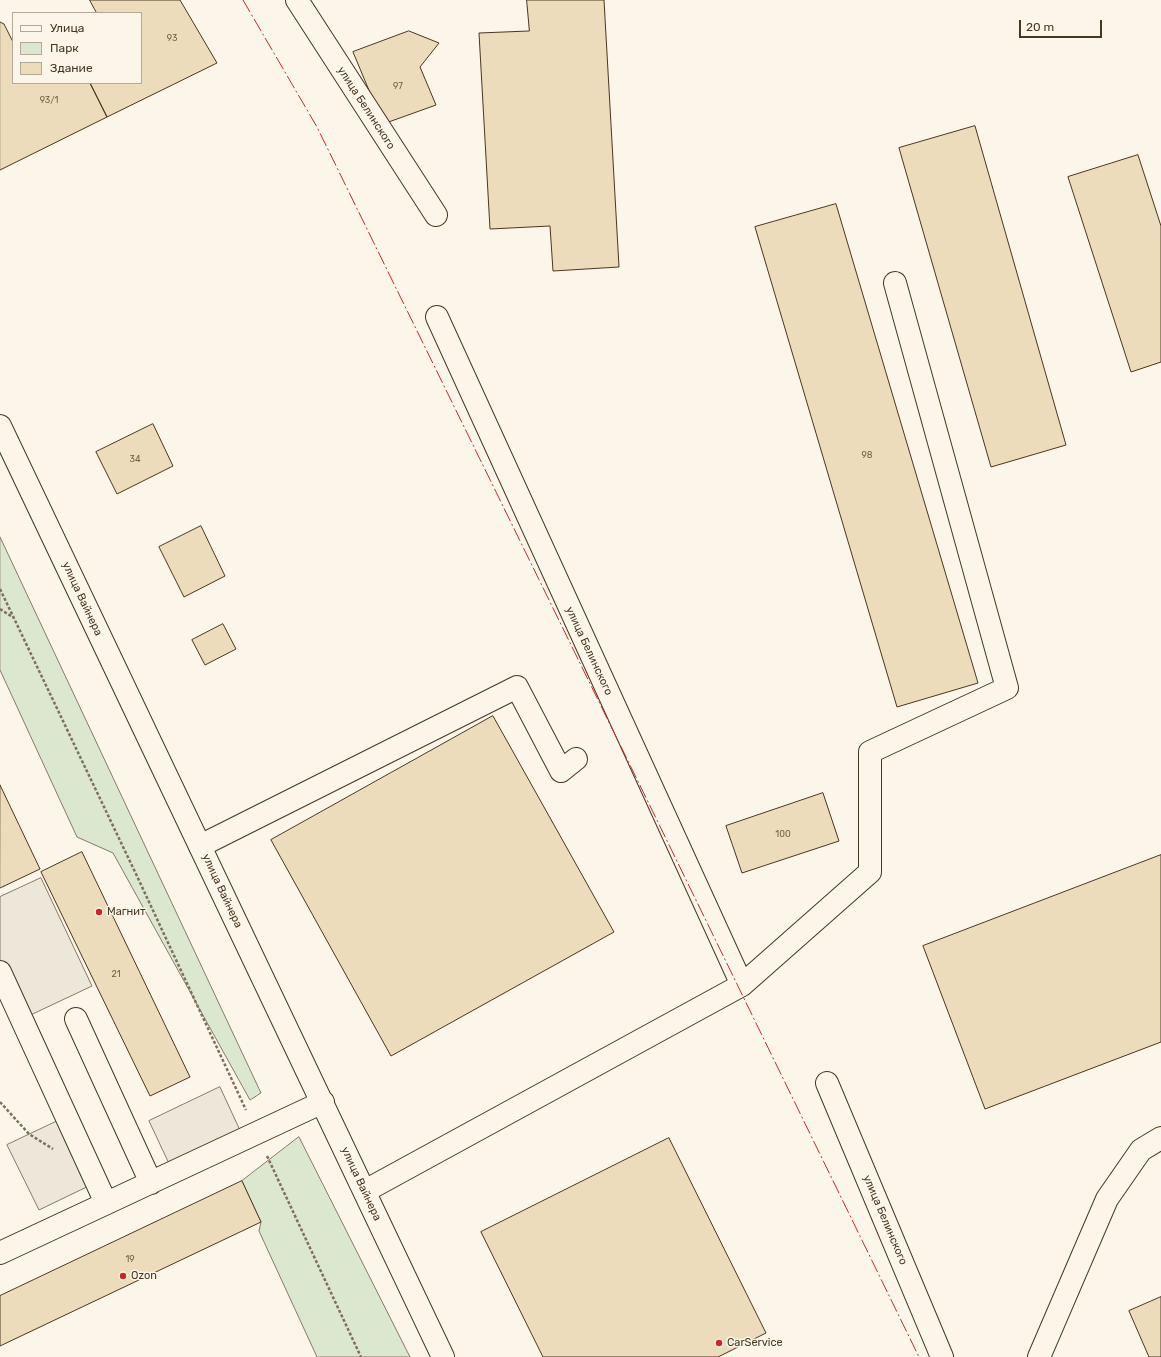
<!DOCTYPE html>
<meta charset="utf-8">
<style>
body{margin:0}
#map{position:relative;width:1161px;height:1357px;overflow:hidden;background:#fbf6e9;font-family:Rubik,sans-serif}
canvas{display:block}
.legend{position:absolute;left:12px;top:12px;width:130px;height:72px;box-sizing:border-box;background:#fbf6e9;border:1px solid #b4a999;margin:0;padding:5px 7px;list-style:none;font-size:12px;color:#4a3520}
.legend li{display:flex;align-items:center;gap:8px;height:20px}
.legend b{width:20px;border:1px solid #b4a999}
.scale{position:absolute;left:1019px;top:20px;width:83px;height:18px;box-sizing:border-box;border:2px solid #4a3520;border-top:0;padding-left:5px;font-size:12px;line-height:14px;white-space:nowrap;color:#4a3520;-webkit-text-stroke:3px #fbf6e9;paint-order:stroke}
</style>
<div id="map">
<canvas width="1161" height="1357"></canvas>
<ul class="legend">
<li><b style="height:5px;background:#fbf6e9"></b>Улица</li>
<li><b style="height:11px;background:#dce7d0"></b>Парк</li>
<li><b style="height:11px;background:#ecdcbc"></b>Здание</li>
</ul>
<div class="scale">20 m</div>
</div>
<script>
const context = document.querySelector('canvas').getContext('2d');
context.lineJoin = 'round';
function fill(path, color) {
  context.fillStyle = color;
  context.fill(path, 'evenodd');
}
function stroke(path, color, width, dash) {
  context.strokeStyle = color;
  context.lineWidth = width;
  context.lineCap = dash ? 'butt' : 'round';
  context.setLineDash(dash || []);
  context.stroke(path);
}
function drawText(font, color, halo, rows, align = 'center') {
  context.font = font + ' Rubik,sans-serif';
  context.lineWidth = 3;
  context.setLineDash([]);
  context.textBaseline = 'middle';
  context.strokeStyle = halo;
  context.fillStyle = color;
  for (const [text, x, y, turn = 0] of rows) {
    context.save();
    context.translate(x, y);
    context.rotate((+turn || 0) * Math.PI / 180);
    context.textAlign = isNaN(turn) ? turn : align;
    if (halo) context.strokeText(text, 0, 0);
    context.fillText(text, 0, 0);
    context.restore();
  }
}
const green = new Path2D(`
 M0,537L261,1093L250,1100L113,853L77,837L0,670Z
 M299,1137L410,1357H317L259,1231L261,1222L242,1181Z`);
fill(green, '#dce7d0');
stroke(green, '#887966', 1);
const parking = new Path2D(`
 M41,878L92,986L22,1019L0,972V897Z
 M220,1087L244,1139L173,1172L149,1121Z
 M66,1117L97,1182L39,1210L7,1145Z`);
fill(parking, '#ede7d9');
stroke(parking, '#887966', 1);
const building = new Path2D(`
 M90,0H180L217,63L107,117L90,83H141V13H97Z
 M527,0H604L619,267L553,271L550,226L490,229L479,33L529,31Z
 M0,22L4,24L13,42V83H90L107,117L0,170Z
 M409,31L439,43L420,67L436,105L383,124L353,52Z
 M975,126L1066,445L991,467L899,148Z
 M1138,155L1161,226V362L1131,372L1068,177Z
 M836,204L978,683L897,707L755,227Z
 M153,424L173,466L117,494L96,452Z
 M201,526L225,576L184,597L159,547Z
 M223,624L236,649L205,665L192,640Z
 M493,716L614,932L391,1056L271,840Z
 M0,785L40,869L0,888Z
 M823,793L839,841L742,873L726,826Z
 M82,852L190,1077L150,1096L41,872Z
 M1161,855V1042L985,1109L923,946Z
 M669,1138L766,1333L718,1357H543L481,1232Z
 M242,1181L261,1222L0,1346V1296Z
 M1161,1297V1357H1149L1129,1311Z`);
fill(building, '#ecdcbc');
stroke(building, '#4a3520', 1);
const minor = new Path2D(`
 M297,0L436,215
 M437,317L742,985
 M200,846L517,687L561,771L576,759
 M0,972L106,1203
 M76,1019L151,1183
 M827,1083L942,1357
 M365,1191L742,985L870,872V752L1007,688L895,283
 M0,1253L323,1102
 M1039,1357L1107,1199L1141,1150L1161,1138`);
const major = new Path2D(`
 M0,426L443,1357`);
stroke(minor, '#4a3520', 24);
stroke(major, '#4a3520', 24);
stroke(new Path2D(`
 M0,589L136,874L246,1110
 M0,609L14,618
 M0,1102L29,1134L53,1149
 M267,1156L361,1357`), '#7f6f5c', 2.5, [3, 2]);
stroke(minor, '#fbf6e9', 22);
stroke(major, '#fbf6e9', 22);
stroke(new Path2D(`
 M243,0L317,127L653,812L919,1357`), '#c62828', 1, [14, 3, 2, 3]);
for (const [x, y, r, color] of [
 [99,912,4,"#c62828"],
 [123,1276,4,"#c62828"],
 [719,1343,4,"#c62828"]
]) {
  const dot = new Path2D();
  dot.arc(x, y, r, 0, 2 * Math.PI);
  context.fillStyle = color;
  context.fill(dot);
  stroke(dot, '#fbf6e9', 1.5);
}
drawText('9px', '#725f47', null, [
 ["93",172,38],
 ["97",398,86],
 ["93/1",49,100],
 ["98",867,455],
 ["34",135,459],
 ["100",783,834],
 ["21",116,974],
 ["19",130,1259]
]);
drawText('11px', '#4a3520', '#fbf6e9', [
 ["улица Белинского",366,108,57],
 ["улица Вайнера",82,599,65],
 ["улица Белинского",589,651,65],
 ["улица Вайнера",222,891,65],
 ["улица Вайнера",361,1184,65],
 ["улица Белинского",885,1220,67]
]);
drawText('11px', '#4a3520', '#fbf6e9', [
 ["Магнит",107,912],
 ["Ozon",131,1276],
 ["CarService",727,1343]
], 'left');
</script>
